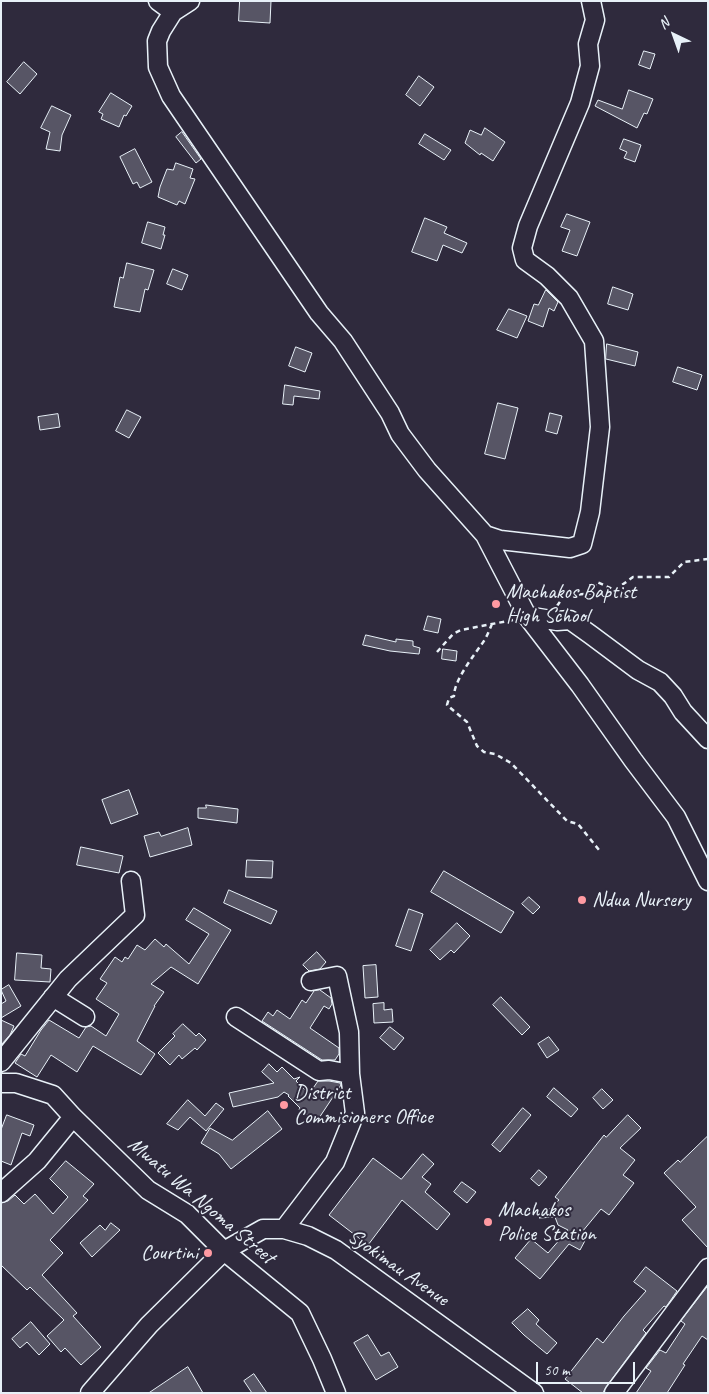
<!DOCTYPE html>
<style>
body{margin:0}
#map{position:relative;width:709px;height:1394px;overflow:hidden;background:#2f2a3d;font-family:Caveat,sans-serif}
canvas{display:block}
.frame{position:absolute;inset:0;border:2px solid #e8f1f8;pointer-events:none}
.north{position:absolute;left:649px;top:10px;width:50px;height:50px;-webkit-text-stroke:4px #2f2a3d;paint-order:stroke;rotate:318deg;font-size:14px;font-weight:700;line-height:20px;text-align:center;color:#e8f1f8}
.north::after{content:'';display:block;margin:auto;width:18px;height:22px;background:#e8f1f8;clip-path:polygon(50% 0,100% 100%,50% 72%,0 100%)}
.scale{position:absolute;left:536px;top:1362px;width:99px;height:22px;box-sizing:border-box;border:2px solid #e8f1f8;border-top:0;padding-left:6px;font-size:15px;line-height:18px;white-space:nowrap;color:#e8f1f8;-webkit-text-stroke:4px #2f2a3d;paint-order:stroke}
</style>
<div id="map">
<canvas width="709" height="1394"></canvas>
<div class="frame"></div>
<div class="north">N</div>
<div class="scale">50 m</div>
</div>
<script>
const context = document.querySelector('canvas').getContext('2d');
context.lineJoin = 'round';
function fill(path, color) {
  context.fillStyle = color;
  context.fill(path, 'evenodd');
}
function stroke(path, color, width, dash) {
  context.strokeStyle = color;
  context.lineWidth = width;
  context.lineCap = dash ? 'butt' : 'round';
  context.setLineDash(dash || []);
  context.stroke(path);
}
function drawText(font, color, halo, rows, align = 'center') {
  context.font = font + ' Caveat,sans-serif';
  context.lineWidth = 4;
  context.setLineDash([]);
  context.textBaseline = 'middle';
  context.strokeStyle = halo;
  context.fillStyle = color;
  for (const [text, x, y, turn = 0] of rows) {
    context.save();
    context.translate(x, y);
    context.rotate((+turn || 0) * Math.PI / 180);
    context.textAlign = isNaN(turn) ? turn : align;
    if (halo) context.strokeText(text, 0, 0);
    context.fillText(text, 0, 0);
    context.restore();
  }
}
const building = new Path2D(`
 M240,1H271L270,23L239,21Z
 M644,51L655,54L650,69L639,65Z
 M24,62L37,74L20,94L7,82Z
 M419,76L434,87L420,106L406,95Z
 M629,90L653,99L647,114L644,113L637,128L595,106L598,100L622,109Z
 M111,93L132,106L126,116L124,115L119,127L101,119L103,114L99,112Z
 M52,106L71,115L62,135L60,151L46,149L50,132L41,128Z
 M485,128L505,142L493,161L481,153L480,155L465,143L470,130L481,135Z
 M182,132L201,159L196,163L176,137Z
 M425,134L451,150L444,160L419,144Z
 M624,139L641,145L635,162L624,158L627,152L620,149Z
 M135,149L152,182L140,188L137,182L133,184L120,157Z
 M176,163L193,169L190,178L195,179L185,204L179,201L177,205L158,197L160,187L167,169L173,170Z
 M567,214L590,222L577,256L562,251L570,230L561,227Z
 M425,218L447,227L444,233L467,243L462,253L443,245L437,261L412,252Z
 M148,222L165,227L163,235H165L161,249L142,243Z
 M127,263L154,270L148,290L145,289L140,312L114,307L120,277L123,278Z
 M173,269L188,275L182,290L167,284Z
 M613,287L633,294L628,310L608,304Z
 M546,290L558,302L554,311L549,308L543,327L528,321L534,304L538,305Z
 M509,309L527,316L517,338L497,330Z
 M607,344L638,352L635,366L606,359Z
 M296,347L312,353L305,372L289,366Z
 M678,367L702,375L697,390L673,382Z
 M285,385L320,391L319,399L294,396L293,405L283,404Z
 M498,403L518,408L505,459L485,454Z
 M127,410L141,417L129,438L116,431Z
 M550,413L562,416L557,434L546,431Z
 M58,414L60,427L40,430L38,417Z
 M428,616L441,619L438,633L424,630Z
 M366,635L396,642V639L413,641V646L420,648L419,654L390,651L363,645Z
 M443,649L457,651L456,661L442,659Z
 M129,790L138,814L111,824L102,800Z
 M206,805L238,809L237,823L198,818V808H206Z
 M188,828L192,845L150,857L144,836L159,832L161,836Z
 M81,847L123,856L119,873L77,865Z
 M247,860L273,861L272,878L246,877Z
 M444,871L514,912L501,933L431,892Z
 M229,890L277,911L271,924L224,903Z
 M529,897L540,907L533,914L522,904Z
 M194,908L231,930L198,984L171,967L151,984L164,992L154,1006H155L137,1041L155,1054L141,1075L93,1046L77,1072L51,1055L37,1077L15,1063L21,1054L25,1056L41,1030L49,1020L79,1038L86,1027L91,1026L106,1036L119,1014L96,999L107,983L100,979L115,957L122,962L125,957L128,959L137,945L145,950L155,939L164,947L166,944L189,964L209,934L186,920Z
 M409,909L423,914L411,951L396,946Z
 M457,923L470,936L454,953L451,950L440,960L430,950Z
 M317,952L326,962L320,969L309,971L303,965Z
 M17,953L42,955L41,968L51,969L50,982L15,980Z
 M376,965L378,997L365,998L363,966Z
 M9,985L21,1006L1,1018V1004L6,1001L1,990Z
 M320,990L331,998L332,1004L329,1009L324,1006L310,1028L339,1048V1054L335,1060H322L262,1021L268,1012L273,1016L277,1010L290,1019L302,1000L306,1003L314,991Z
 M501,997L530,1027L522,1035L493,1005Z
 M384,1003V1010L392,1009L393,1022L374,1023L373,1004Z
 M1,1020L14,1026L10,1035L1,1045Z
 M183,1024L196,1036L199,1033L206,1040L197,1050L195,1048L182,1059L179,1055L170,1065L158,1053L175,1036L173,1034Z
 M390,1027L404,1038L394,1050L380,1038Z
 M549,1037L559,1050L547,1058L538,1044Z
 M269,1064L277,1072L282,1067L294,1079L300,1077L296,1081L309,1094L318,1081H329L340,1083L341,1085L317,1121L299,1110L300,1108L288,1096L289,1095L284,1092L278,1097L233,1107L229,1093L274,1083L262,1072Z
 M554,1088L578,1109L571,1117L547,1097Z
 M602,1089L613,1100L603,1109L593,1098Z
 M188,1100L205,1116L216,1103L224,1109L206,1131L190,1117L178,1130L167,1124Z
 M523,1108L531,1115L500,1152L492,1145Z
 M268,1111L282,1129L231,1169L219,1154L201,1143L210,1128L232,1140Z
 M7,1115L34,1125L30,1136L22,1133L11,1165L1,1161V1130Z
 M628,1115L641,1128L620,1148L635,1160L623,1175L634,1183L609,1215L601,1209L582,1232L588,1235L580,1250L569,1244L540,1279L515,1258L531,1239L548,1253L568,1230L558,1225L555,1217L539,1218L559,1200L555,1197L604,1135L606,1137Z
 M708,1136V1248L682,1220L696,1207L664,1173L678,1160L680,1162Z
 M423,1154L434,1164L422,1177L431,1184L425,1192L450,1214L437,1230L402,1200L368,1245L329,1215L373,1158L401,1179Z
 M66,1161L94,1184L83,1196L88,1200L50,1240L63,1253L42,1275L77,1313L73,1316L101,1347L81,1365L65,1348L61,1352L47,1336L64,1320L30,1287L27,1290L1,1265V1203L8,1201L15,1195L24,1204L35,1194L53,1214L68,1197L50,1179Z
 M539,1170L547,1177L539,1186L531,1179Z
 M462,1182L476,1192L467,1203L454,1192Z
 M111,1223L120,1230L92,1257L80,1243L100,1225L105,1230Z
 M646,1267L677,1291L666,1307L664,1306L643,1330L646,1333L606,1387L603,1393H583L565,1379L597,1338L603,1343L624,1316L646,1291L634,1282Z
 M708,1286V1340L702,1336L683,1364L685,1365L667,1393H636L651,1371L646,1368L660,1350L666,1353L685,1324L681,1321Z
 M528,1309L539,1320L536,1324L557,1343L547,1354L524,1335L512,1323Z
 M31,1322L50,1344L39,1355L27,1342L20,1348L12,1339Z
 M368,1335L381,1356L389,1352L398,1367L376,1380L354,1343Z
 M188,1367L203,1393H149Z
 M254,1374L267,1393H252L244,1381Z`);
fill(building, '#575565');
stroke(building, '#e8f1f8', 1);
const minor = new Path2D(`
 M158,1L173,12
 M190,1L173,12L161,31L157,41L158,67L171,96L319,313L343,341L390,413L400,434L427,470L485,535L527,616L580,685L633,760L676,817L708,881
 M485,535L500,540L570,548L582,544L590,512L600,427L594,341L569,298L547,276L525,260L522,248L528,226L580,103L590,66L588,44L595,20L591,1
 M527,616L557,621L570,620L591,635L638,670L660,682L673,696L683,712L708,739
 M53,997L85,1017
 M236,1017L319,1071L329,1070L350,1074
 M1,1062L68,979L135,915L131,881
 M1,1083H16L53,1095L73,1117L148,1190L187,1214L224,1251L300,1313L322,1359L336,1393
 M1,1193L37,1161L73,1117
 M284,1229L335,1162L355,1113L350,1074L349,1032L337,976L311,981
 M90,1393L149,1325L224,1251L263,1229H284L308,1236L336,1250L534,1393
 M614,1393L708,1268`);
stroke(minor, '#e8f1f8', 21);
stroke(new Path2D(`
 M557,606L564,596L592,593L597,582L615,590L633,577H669L684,562L708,559
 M492,624C489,631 486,639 481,645C472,658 454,681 454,696L449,698L447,705L467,722L477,746L484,752L495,754L511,763L567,821L578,824L599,850
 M437,652L453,634L461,630L513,620`), '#e8f1f8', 2.5, [5, 4]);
stroke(minor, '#2f2a3d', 18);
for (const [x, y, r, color] of [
 [496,604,5,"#ff9aa2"],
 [582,900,5,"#ff9aa2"],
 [284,1105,5,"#ff9aa2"],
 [488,1222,5,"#ff9aa2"],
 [208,1253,5,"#ff9aa2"]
]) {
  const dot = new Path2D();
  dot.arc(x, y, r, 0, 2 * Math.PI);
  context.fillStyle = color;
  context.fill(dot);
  stroke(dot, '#2f2a3d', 2);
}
drawText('21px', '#e8f1f8', '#2f2a3d', [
 ["Machakos Baptist",506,592],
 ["High School",506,616],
 ["Ndua Nursery",592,900],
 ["District",294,1093],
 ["Commisioners Office",294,1117],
 ["Machakos",498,1210],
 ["Police Station",498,1234],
 ["Courtini",198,1253,"right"]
], 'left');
drawText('21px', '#e8f1f8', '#2f2a3d', [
 ["Mwatu Wa Ngoma Street",201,1201,40],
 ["Syokimau Avenue",398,1268,35]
]);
</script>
